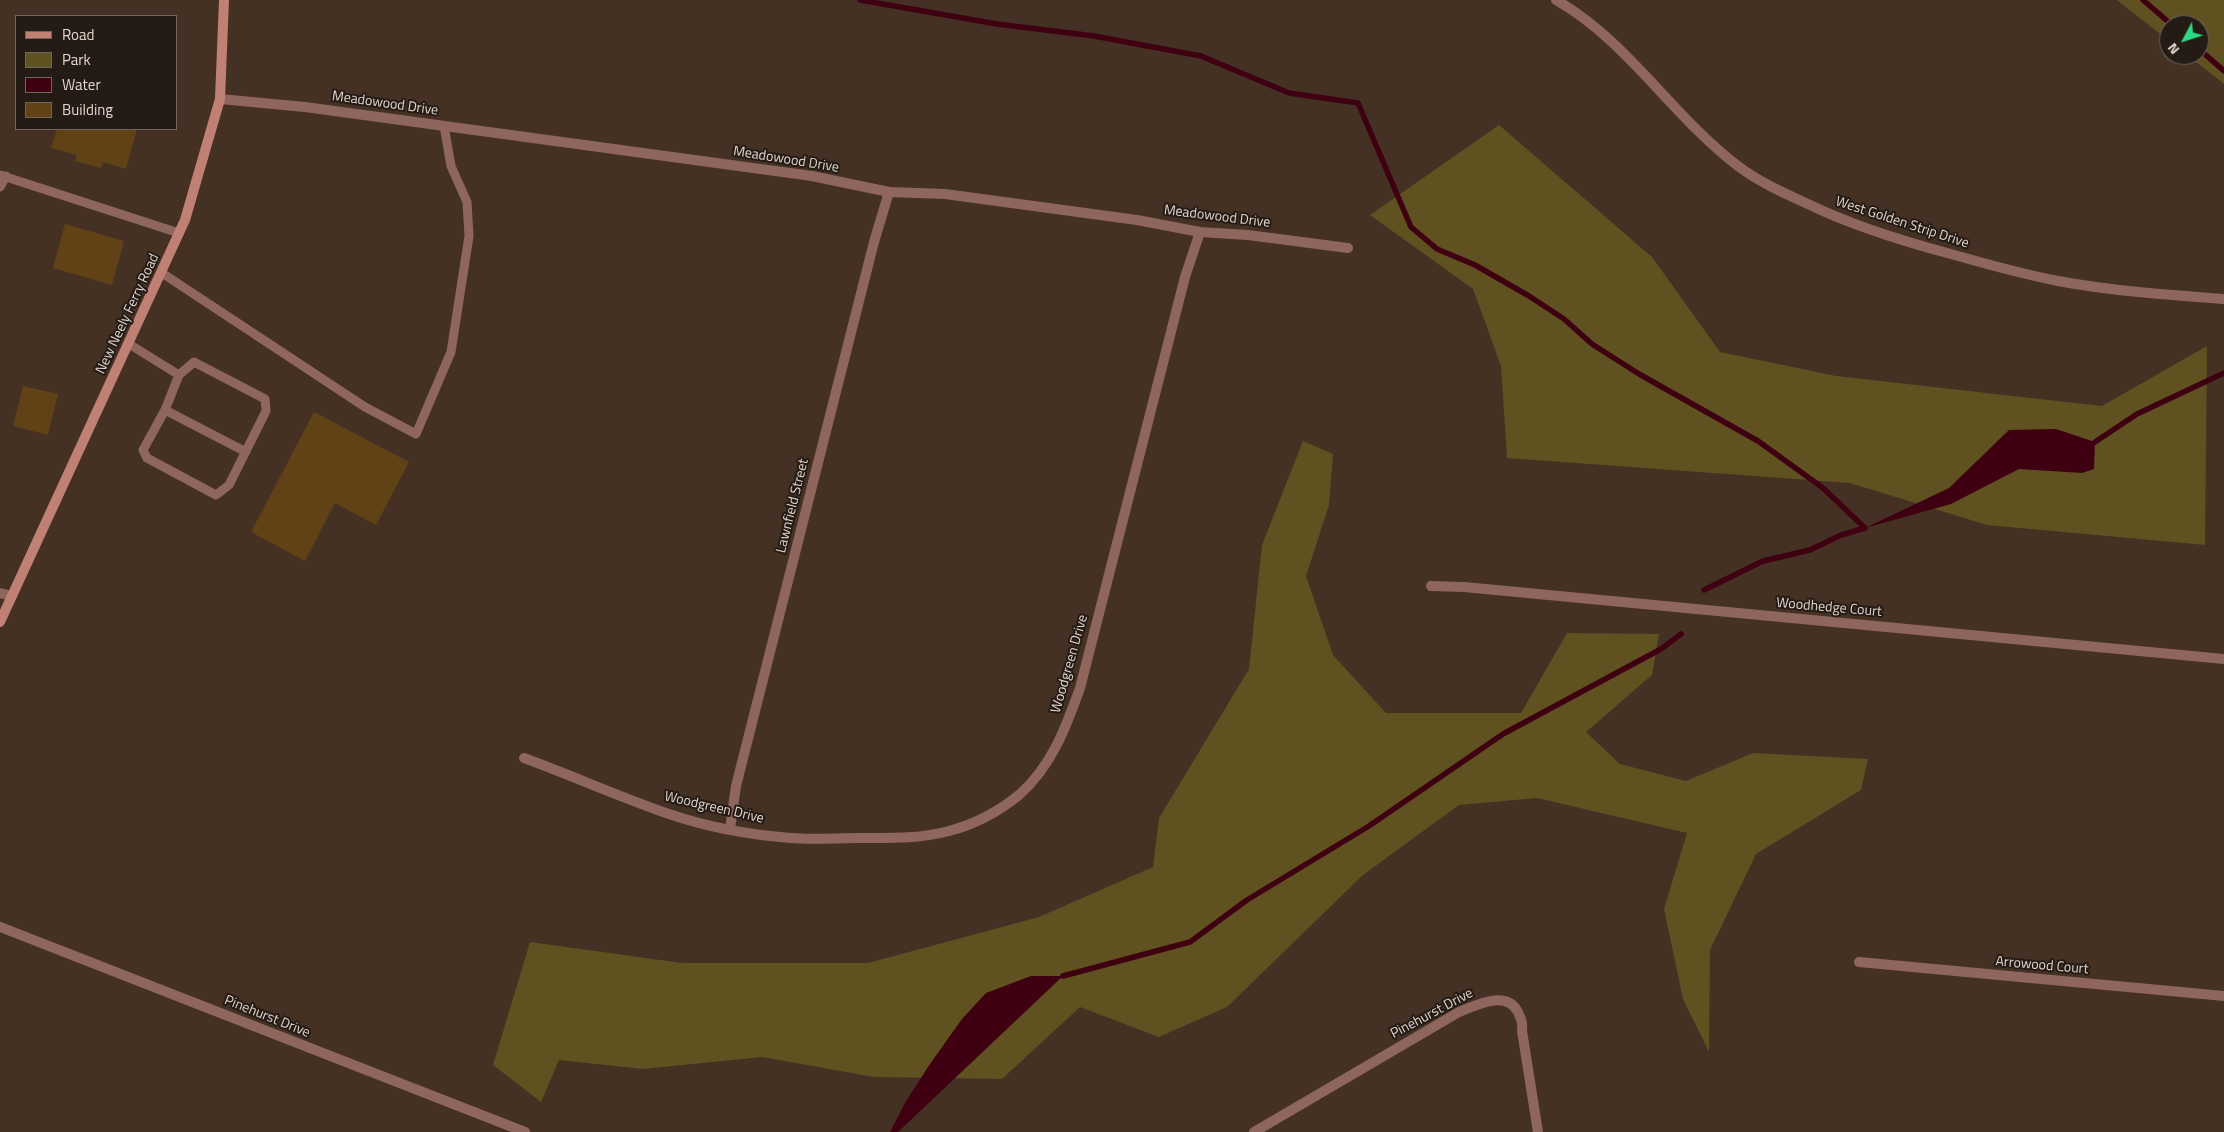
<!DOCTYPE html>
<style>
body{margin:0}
#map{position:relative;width:2224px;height:1132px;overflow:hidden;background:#453024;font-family:"Titillium Web",sans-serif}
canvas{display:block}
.legend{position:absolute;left:15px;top:15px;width:162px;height:115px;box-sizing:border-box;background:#241b15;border:1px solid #70655f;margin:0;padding:6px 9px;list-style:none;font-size:15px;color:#e2d4cd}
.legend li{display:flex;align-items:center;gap:10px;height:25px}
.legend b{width:25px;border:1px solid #70655f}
.north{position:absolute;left:2159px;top:15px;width:50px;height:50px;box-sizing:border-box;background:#241b15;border:1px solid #70655f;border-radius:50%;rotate:230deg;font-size:14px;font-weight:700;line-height:20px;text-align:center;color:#e2d4cd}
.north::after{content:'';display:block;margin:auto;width:18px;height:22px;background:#2dd884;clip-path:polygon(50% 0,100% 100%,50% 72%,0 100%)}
</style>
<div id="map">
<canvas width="2224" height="1132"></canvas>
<ul class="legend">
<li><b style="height:6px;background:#c08074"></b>Road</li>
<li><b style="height:14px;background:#5f5120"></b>Park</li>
<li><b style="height:14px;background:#3f0012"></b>Water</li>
<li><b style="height:14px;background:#614216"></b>Building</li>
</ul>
<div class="north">N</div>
</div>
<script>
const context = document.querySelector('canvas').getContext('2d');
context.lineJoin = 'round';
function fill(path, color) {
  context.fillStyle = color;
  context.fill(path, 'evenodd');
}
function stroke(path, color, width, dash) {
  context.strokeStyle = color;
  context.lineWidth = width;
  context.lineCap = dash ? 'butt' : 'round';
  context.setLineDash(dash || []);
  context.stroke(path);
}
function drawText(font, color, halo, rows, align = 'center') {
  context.font = font + ' "Titillium Web",sans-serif';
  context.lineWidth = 4;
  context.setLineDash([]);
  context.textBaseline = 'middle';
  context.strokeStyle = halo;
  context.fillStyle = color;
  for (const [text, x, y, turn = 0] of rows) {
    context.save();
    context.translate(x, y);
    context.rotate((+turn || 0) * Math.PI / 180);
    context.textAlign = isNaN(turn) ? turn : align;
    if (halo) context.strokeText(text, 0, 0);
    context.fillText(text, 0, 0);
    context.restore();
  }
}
fill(new Path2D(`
 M2117,0H2224V84L2187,55H2199V25H2169V41Z
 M1499,125L1652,257L1720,352L1836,376L2102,406L2207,346L2205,545L1987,525L1850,483L1507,458L1501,366L1473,289L1370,215Z
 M1303,441L1333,454L1329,505L1306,576L1333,655L1386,713H1521L1567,633L1659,634L1652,675L1586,732L1620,764L1686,781L1753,753L1868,759L1861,790L1756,854L1710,950L1709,1052L1683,999L1664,909L1687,833L1537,798L1459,805L1363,875L1227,1007L1159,1037L1080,1007L1002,1079L874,1077L762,1057L643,1069L559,1060L541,1102L493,1065L530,942L682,963H868L1039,917L1153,867L1159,818L1249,669L1262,545Z`), '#5f5120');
fill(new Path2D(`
 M2056,429L2095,442L2094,469L2082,473L2019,469L1951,504L1865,528L1949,488L2009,430Z
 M1031,976H1063L898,1132H890L906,1101L930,1064L962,1019L986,993Z`), '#3f0012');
stroke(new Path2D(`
 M860,0L997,24L1094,36L1201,56L1289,93L1358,103L1411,227L1437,249L1475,265L1529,296L1564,319L1592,344L1639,374L1758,441L1823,488L1865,528
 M2143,0L2172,25
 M2199,49L2224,71
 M2095,442L2137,414L2224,373
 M1704,590L1763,561L1810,550L1841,535L1865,528
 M1063,976L1190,942L1247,900L1369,826L1503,734L1661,649L1681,634`), '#3f0012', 5.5);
fill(new Path2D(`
 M57,129H137L126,169L103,162L101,168L75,161L77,155L51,148Z
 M65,224L124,241L112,285L53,268Z
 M23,386L58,394L48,435L13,426Z
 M314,412L409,462L376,525L335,503L305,561L251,532Z`), '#614216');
stroke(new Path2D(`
 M0,175L179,233
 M0,187L6,176
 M162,273L365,407L416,434L451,352L469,236L467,202L451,166L444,126
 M129,344L179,375
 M194,362L265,399L266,411L229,485L216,495L147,458L143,450L165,410L179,375Z
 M165,410L246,452`), '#8f665e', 9);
stroke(new Path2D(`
 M1556,0C1628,41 1672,116 1738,166C1759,182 1784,193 1808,204C1853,226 1902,241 1951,254C1986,264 2022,274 2058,281C2112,291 2169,295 2224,299
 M220,99L305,107L812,176L889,192L945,194L1137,220L1200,232L1248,235L1348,248
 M1431,586L1464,587L2224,659
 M0,593L12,596
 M524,758C573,776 620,797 669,814C707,827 751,835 791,838C813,840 837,838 859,838C889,838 920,839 949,831C976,824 998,812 1019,795C1052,766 1066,727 1080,688L1185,277L1200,232
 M730,829L736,786L874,242L889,192
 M0,927L525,1132
 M1859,962L2224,996
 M1254,1132L1459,1012C1475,1006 1506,989 1518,1012C1521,1019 1523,1023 1522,1031L1538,1132`), '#8f665e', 10);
stroke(new Path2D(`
 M0,622L185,220L220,99L224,0`), '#c08074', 10);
drawText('14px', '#e2d4cd', '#241b15', [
 ["Meadowood Drive",385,104,8],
 ["Meadowood Drive",786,160,9],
 ["Meadowood Drive",1217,217,7],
 ["West Golden Strip Drive",1902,223,18],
 ["New Neely Ferry Road",128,314,-65],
 ["Lawnfield Street",793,506,-76],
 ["Woodhedge Court",1829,608,5],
 ["Woodgreen Drive",1070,664,-74],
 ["Woodgreen Drive",714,808,13],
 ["Arrowood Court",2042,966,5],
 ["Pinehurst Drive",1432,1014,-28],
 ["Pinehurst Drive",267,1017,22]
]);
</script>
